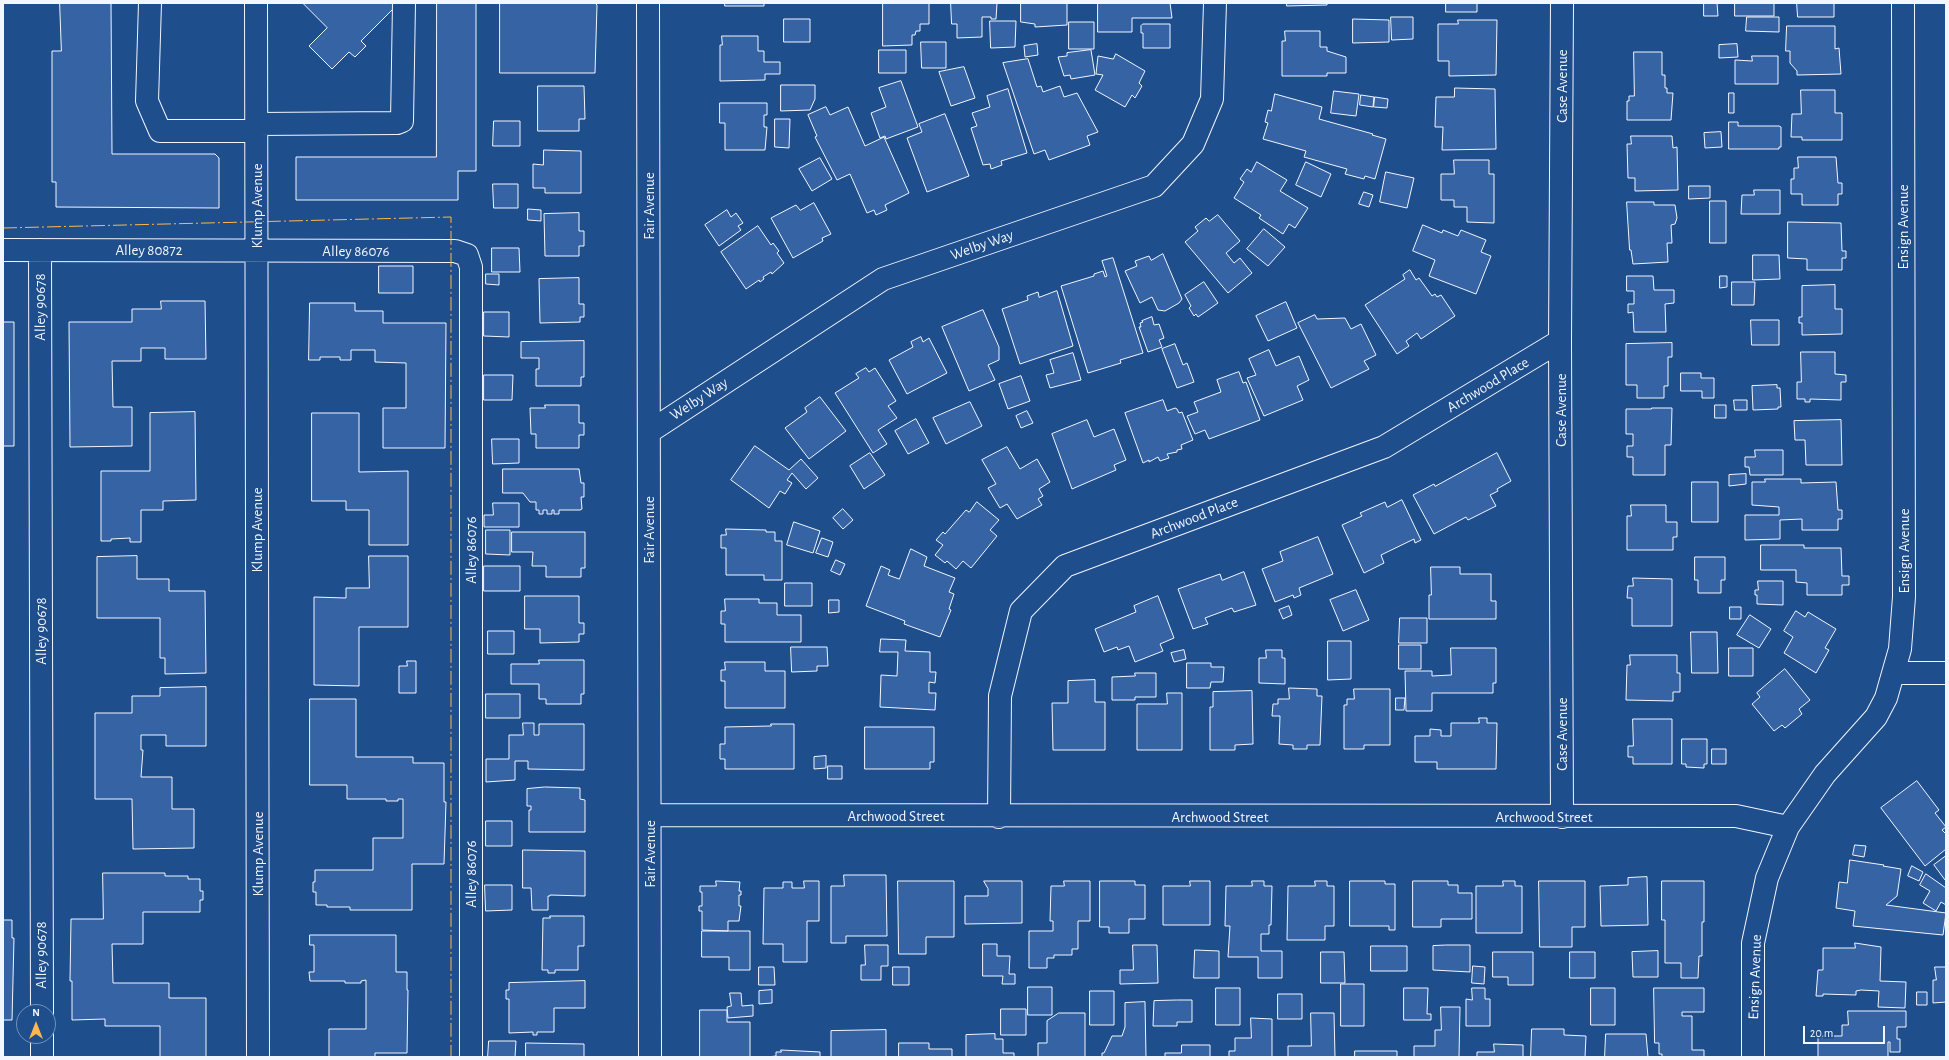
<!DOCTYPE html>
<style>
body{margin:0}
#map{position:relative;width:1949px;height:1060px;overflow:hidden;background:#1f4e8c;font-family:"Alegreya Sans",sans-serif}
canvas{display:block}
.frame{position:absolute;inset:0;border:4px solid #f2f6ff;pointer-events:none}
.north{position:absolute;left:16px;top:1004px;width:40px;height:40px;box-sizing:border-box;background:#1f4e8c;border:1px solid #7391ba;border-radius:50%;rotate:0deg;font-size:11px;font-weight:700;line-height:16px;text-align:center;color:#f2f6ff}
.north::after{content:'';display:block;margin:auto;width:14px;height:18px;background:#ffb74d;clip-path:polygon(50% 0,100% 100%,50% 72%,0 100%)}
.scale{position:absolute;left:1803px;top:1026px;width:82px;height:18px;box-sizing:border-box;border:2px solid #f2f6ff;border-top:0;padding-left:5px;font-size:12px;line-height:14px;white-space:nowrap;color:#f2f6ff;-webkit-text-stroke:3px #1f4e8c;paint-order:stroke}
</style>
<div id="map">
<canvas width="1949" height="1060"></canvas>
<div class="frame"></div>
<div class="north">N</div>
<div class="scale">20 m</div>
</div>
<script>
const context = document.querySelector('canvas').getContext('2d');
context.lineJoin = 'round';
function fill(path, color) {
  context.fillStyle = color;
  context.fill(path, 'evenodd');
}
function stroke(path, color, width, dash) {
  context.strokeStyle = color;
  context.lineWidth = width;
  context.lineCap = dash ? 'butt' : 'round';
  context.setLineDash(dash || []);
  context.stroke(path);
}
function drawText(font, color, halo, rows, align = 'center') {
  context.font = font + ' "Alegreya Sans",sans-serif';
  context.lineWidth = 3;
  context.setLineDash([]);
  context.textBaseline = 'middle';
  context.strokeStyle = halo;
  context.fillStyle = color;
  for (const [text, x, y, turn = 0] of rows) {
    context.save();
    context.translate(x, y);
    context.rotate((+turn || 0) * Math.PI / 180);
    context.textAlign = isNaN(turn) ? turn : align;
    if (halo) context.strokeText(text, 0, 0);
    context.fillText(text, 0, 0);
    context.restore();
  }
}
const building = new Path2D(`
 M60,3H111L112,154H215L219,158V208L56,207V182H52V51H61Z
 M303,3H399L361,41L366,46L355,57L349,52L332,69L309,46L327,28Z
 M437,3H476V171H458V200H296V157H436Z
 M500,3H595L597,5L595,73H500Z
 M725,3H764V6H725Z
 M883,3H929V24H920V31H916L915,35H912V45L883,46Z
 M951,3H997L996,19H991V17H982V37L957,38V24H952Z
 M1021,3H1067V25L1035,27V24L1021,22Z
 M1098,3H1170L1172,18H1132V32H1098Z
 M1287,3H1327V5L1287,6Z
 M1446,3H1477V12H1446Z
 M1704,3H1717L1718,16H1704Z
 M1735,3H1774V16H1735Z
 M1797,3H1834V17H1798Z
 M1391,17H1413V39L1392,40Z
 M1747,17H1779V32L1746,31Z
 M784,19H810V42H784Z
 M1353,19L1389,20V42L1353,43Z
 M1458,20H1497L1496,75L1449,76V61H1438V24H1458Z
 M990,21H1016L1015,47L991,48Z
 M1069,22H1094V49H1069Z
 M1143,24H1170V48H1143V33H1141V26Z
 M1787,26H1835V49L1839,48L1841,74L1797,75V71L1790,63V51H1786Z
 M1285,31H1320V47H1327V51L1346,57V73H1327V76H1282V41H1285Z
 M722,36H758V51H764V62H780V74H765V80L720,81V45H722Z
 M921,42H946V68H922Z
 M1037,44L1038,55L1025,57L1024,46Z
 M1737,44L1738,57L1719,58V45Z
 M879,50H906V73H879Z
 M1091,50L1095,75L1071,79L1070,75L1064,76L1058,57L1067,56V53Z
 M1634,52H1662V75H1665V88H1667V93H1673L1671,120H1627V101H1629V96H1634Z
 M1116,54L1145,71L1139,83L1142,86L1135,98L1132,95L1125,107L1095,90L1103,75L1096,74L1098,56L1113,59Z
 M1752,56H1778V84H1735V60L1752,61Z
 M1028,59L1037,87L1041,86L1043,92L1060,86L1064,97L1077,93L1098,132L1087,136L1090,145L1049,160L1045,150L1034,154L1003,63Z
 M964,67L975,98L951,106L939,72Z
 M901,81L918,127L886,139L885,136L880,138L871,113L886,107L879,88Z
 M781,85H815V99L810,110L781,111Z
 M538,86H584L585,119H579V131H538Z
 M1455,88L1495,89L1496,149L1442,150L1443,127H1435L1436,97H1454Z
 M1008,89L1027,153L1001,161L1002,165L991,169L990,164L983,165L971,128L977,126L972,113L990,107L987,96Z
 M1801,90H1835V113H1842V140H1802V137H1791L1792,114H1801Z
 M1334,91L1359,94L1356,116L1331,113Z
 M1729,93H1734V113H1729Z
 M1275,94L1322,107L1319,119L1373,134L1372,135L1386,139L1375,179L1365,176L1364,179L1345,174L1347,169L1304,157L1306,151L1263,139L1268,123L1265,122L1268,110L1271,111Z
 M1361,95L1374,97L1373,107L1360,105Z
 M1375,97L1388,99L1387,108L1374,107Z
 M720,103H767V115H764V127H767L765,150H725V123H720Z
 M826,107L830,115L848,107L865,146L884,137L909,193L885,205L887,210L876,215L874,210L867,213L850,174L837,180L815,137L817,136L808,115Z
 M945,114L969,176L927,192L907,138L922,132L919,124Z
 M775,119H790L789,148L775,147Z
 M494,121H520V146H493Z
 M1729,122H1738V126H1779L1781,127V147H1779V149H1729Z
 M1721,132L1722,147L1705,148L1704,133Z
 M1631,136H1672L1673,148L1677,147L1678,190L1635,191V178H1628L1627,144H1631Z
 M544,150L581,151V193H545V188H533V164L543,165Z
 M1798,157H1836L1838,183H1842V194H1838V205H1802V194H1791V179H1794V168H1798Z
 M820,158L832,179L812,191L799,169Z
 M1454,160H1489V174H1494V223L1467,222V207H1454V200H1441V174H1454Z
 M1257,162L1287,180L1280,191L1308,208L1295,228L1289,224L1283,234L1259,218L1261,215L1234,198L1244,182L1240,179L1247,169L1251,172Z
 M1306,162L1331,174L1321,197L1296,185Z
 M1386,172L1414,178L1407,208L1380,202Z
 M493,184H518V208H494Z
 M1689,186H1710V198L1689,199Z
 M1754,190H1780V214H1741L1742,195H1754Z
 M1364,192L1373,195L1369,207L1359,204Z
 M1710,201H1726V243H1710Z
 M1627,202H1654V205H1675L1677,218L1675,224L1671,225L1672,243H1667L1668,262L1633,264L1631,250H1630Z
 M814,203L831,234L822,238L823,241L793,258L771,218L796,205L800,210Z
 M528,209L541,210V221L528,220Z
 M727,210L731,217L736,213L743,223L738,226L741,230L719,246L705,225Z
 M579,213V231H584V246H579V256H545L544,214Z
 M1218,215L1240,241L1226,253L1234,263L1240,258L1252,273L1228,293L1185,242L1198,231L1195,227L1206,218L1209,221Z
 M1788,222L1841,223L1842,251H1846V258H1842V270H1807V259L1788,258Z
 M1423,225L1442,233L1443,230L1458,236L1461,230L1486,240L1481,252L1491,256L1476,294L1429,276L1435,260L1413,251Z
 M758,226L771,245L773,243L779,251L777,253L784,263L772,274L771,272L763,277L764,279L760,282L759,280L746,289L721,252Z
 M1264,229L1285,247L1268,266L1247,249Z
 M492,248H519L520,272H492Z
 M1163,254L1182,299L1179,303L1165,311L1158,310L1152,297L1140,303L1125,271L1137,266L1135,261L1149,256L1151,260Z
 M1753,255H1779L1780,279L1753,280Z
 M1113,258L1143,353L1120,360L1121,363L1088,373L1061,286L1094,276V274L1103,271L1105,277L1107,276L1102,261Z
 M379,266H413V293H379Z
 M1410,270L1416,280L1419,278L1432,296L1435,294L1437,297L1441,295L1455,316L1421,339L1417,333L1406,341L1409,346L1397,354L1365,305L1405,279L1403,275Z
 M486,274H499V285L486,284Z
 M1627,276H1653L1654,290H1674V303L1665,304L1666,332H1634L1633,312L1628,313V304H1634V291H1627Z
 M1720,276H1727V287L1720,288Z
 M579,278V304H584V317H580V322L540,323L539,279Z
 M1204,282L1218,303L1198,317L1196,314L1194,316L1189,308L1191,306L1185,295Z
 M1732,282H1755L1754,305H1732Z
 M1835,285V309H1842V334L1802,335V323H1799V317H1802V286Z
 M1057,291L1073,346L1020,364L1002,309L1028,300L1027,296L1038,292L1039,297Z
 M161,301H205L206,359H165V348H141V361H112L113,407H132V446L70,447L69,322H132V309H161Z
 M1286,302L1297,328L1268,341L1256,316Z
 M310,303H355V311H383V323H446L445,448H383V408H406V363L375,362V350H351V360H340V357H320V360H309Z
 M983,310L999,347V360L988,365L995,380L969,391L942,327Z
 M484,312H509V337L484,336Z
 M1315,315L1317,319L1345,318L1351,329L1361,324L1376,355L1364,361L1369,369L1331,388L1298,323Z
 M1152,317L1154,325L1159,324L1164,338L1159,340L1162,347L1148,352L1139,327H1141L1140,323L1143,322L1142,321Z
 M1751,320H1779V345H1752Z
 M3,322H14V446H3Z
 M921,337L923,342L929,338L947,373L907,394L889,360L913,347L911,342Z
 M584,341V377H581V386H536V369H539V358H521V342Z
 M1672,343V357H1668V386H1664V398H1637V385H1626V344Z
 M1175,344L1183,365L1187,363L1194,382L1177,388L1162,349Z
 M1269,350L1276,366L1299,356L1309,380L1297,386L1303,400L1264,416L1247,378L1256,375L1249,359Z
 M1801,352H1835V374L1846,375V382H1841V400L1810,399V402H1805V399H1797V382H1801Z
 M1073,353L1081,380L1050,388L1046,375L1054,373L1050,360Z
 M866,368L869,372L875,368L896,401L888,406L897,418L878,430L887,444L873,453L835,393L859,378L856,374Z
 M1239,372L1243,383L1246,382L1260,420L1209,439L1205,430L1195,434L1187,416L1198,412L1194,402L1221,392L1217,380Z
 M1681,373H1701V378H1714V398H1702V391H1681Z
 M484,375H513L512,400H484Z
 M1021,376L1030,401L1008,409L999,384Z
 M1777,385V388H1780L1781,407H1778V409L1753,410L1752,386Z
 M820,397L846,431L809,459L785,428L807,412L805,408Z
 M1163,400L1167,411L1175,408L1177,409L1179,413L1182,412L1193,440L1181,445L1182,449L1177,450V452L1167,454L1169,458L1160,461L1158,457L1149,462V460L1143,463L1125,413Z
 M1734,400H1747V410H1735Z
 M970,402L982,426L946,444L933,418Z
 M545,405H579V423H584V435H579V448H536V434H531L530,408H545Z
 M1715,405H1726V418H1715Z
 M1652,408H1672L1671,445H1665V475H1633V457H1627V446H1633V434H1626V409H1651Z
 M1027,411L1033,423L1021,428L1016,416Z
 M195,412L196,500L163,501V510H141V542H130V538L111,539V541H101V471H150V413Z
 M312,413H359V472L408,471V545H369V510H346V501H312Z
 M916,419L929,443L908,454L895,431Z
 M1087,420L1094,437L1114,429L1126,460L1114,465L1116,470L1072,489L1052,434Z
 M1841,420L1842,465H1806L1805,440H1795L1794,421Z
 M492,439H519V463L493,464Z
 M755,446L789,470L801,459L818,478L806,489L792,473L787,480L792,483L785,494L780,491L769,508L731,480Z
 M1007,447L1020,469L1037,459L1050,482L1039,489L1043,496L1038,499L1042,505L1017,519L1007,504L1000,508L988,488L996,484L982,460Z
 M1755,450H1783V475H1750L1749,467H1745V457H1755Z
 M870,453L885,475L864,489L850,466Z
 M1497,453L1511,481L1497,489L1498,491L1490,495L1496,506L1468,520L1466,517L1434,534L1413,495L1434,484L1435,486Z
 M503,469H579L581,483H584V497H581L582,509L580,510H559V514H554V510H552V514H547V510H543V514H539V510H536V502H530L523,493H503Z
 M1746,474V484L1729,486V475Z
 M1765,479H1801V483L1836,482L1838,510H1842V519H1838V530H1802V519L1780,520V539L1745,540V515H1779V507L1752,505V482H1765Z
 M1692,482H1718V522H1692Z
 M1402,500L1421,540L1415,543L1414,539L1381,555L1384,563L1364,573L1342,525L1362,516L1360,513L1385,502L1387,507Z
 M977,502L999,520L990,530L997,536L971,568L963,561L956,569L947,561L945,563L935,555L943,545L936,540L943,532L945,534L966,510L969,512Z
 M493,503H519V527H484V515H493Z
 M1631,505H1666V522H1677V537H1673V550H1627V516H1631Z
 M843,509L853,520L843,529L833,518Z
 M794,522L820,531L813,553L787,545Z
 M726,529L766,530V532H775V541H782V580H764V575H726V548H721V535H726Z
 M486,530H510V555L486,554Z
 M512,532H585V568H581V577H546V566H532L533,552H512Z
 M1318,537L1333,574L1299,588L1301,595L1294,598L1293,595L1275,602L1262,569L1283,561L1280,552Z
 M822,538L833,542L828,557L816,553Z
 M1761,545H1804V548H1841L1842,576H1849V585H1842V595H1807V583L1796,582V570H1761Z
 M911,549L927,557L924,566L955,578L949,592L954,594L949,609L951,610L940,637L904,624L905,621L866,606L881,566L890,570L888,575L899,579Z
 M137,556V579H169V591H205L206,673L165,674V658H160V618H97V557Z
 M369,556H408V627H359V686L314,685V597L346,598V588H369Z
 M1695,557H1725V580H1721V593H1698V580H1695Z
 M836,560L845,564L840,575L831,571Z
 M484,566H520V591H484Z
 M1431,567H1460V574H1491V601H1496V619H1429V595H1431Z
 M1244,572L1256,605L1234,612L1232,608L1205,618L1208,624L1193,629L1178,589L1220,574L1222,580Z
 M1633,578L1672,579V626H1632V598H1627L1628,586H1633Z
 M1758,581H1783V605L1757,604V595H1755V590H1758Z
 M785,583H812V606H785Z
 M1356,590L1369,620L1343,631L1330,600Z
 M525,596H579V623H584V634H579V642L540,643V629H525Z
 M1158,596L1174,638L1160,644L1163,651L1135,662L1129,646L1118,650L1117,647L1104,652L1095,629L1136,612L1134,606Z
 M725,599H759V603H777V615H801V642H725V624H721V611H725Z
 M829,600H839V612L829,613Z
 M1289,606L1292,615L1283,619L1279,610Z
 M1730,607H1741V619H1730Z
 M1796,611L1805,617L1808,612L1836,629L1825,648L1829,650L1816,673L1784,653L1793,637L1784,631Z
 M1750,615L1771,629L1759,648L1737,635Z
 M1400,618H1427V643H1399Z
 M488,631H514V654H488Z
 M1691,632H1717L1718,673H1692Z
 M881,639L906,640L905,651L930,652V672H936L935,683L929,682V693H936L935,710L880,707L881,675L897,676L898,652H880Z
 M1328,641H1351V679L1328,680Z
 M1399,645H1421V669H1399Z
 M791,647H827L828,666H817V671L792,672Z
 M1451,648H1496V683H1493V693H1432V711H1406L1405,671H1432V676L1451,675Z
 M1729,648H1753V676H1729Z
 M1184,650L1186,659L1174,662L1171,653Z
 M1266,650H1282V658H1285V684L1259,683V658H1266Z
 M1630,655H1677V673H1680V692H1673V701L1626,700L1627,665H1630Z
 M539,660H584V694H581V704H546V699H539V684H511V664H539Z
 M407,661H416V693H399V666H407Z
 M725,662H765V671H785V708H725V681H721V670H725Z
 M1187,663H1211V667H1224L1223,682H1211L1210,688H1187Z
 M1785,669L1810,700L1799,709L1802,714L1785,728L1782,725L1774,731L1752,704L1760,697L1757,693Z
 M1135,673H1156V697H1135V700H1112V677L1135,676Z
 M1095,680V702H1105V750H1053L1052,703H1068V681Z
 M206,687V746H166V735H141V750H143L141,777H172V809H194V848L133,849L132,799H95V713H132V696H160V688Z
 M1289,688L1317,689V696H1322L1320,745H1307V749H1293V745L1279,744L1280,716H1272L1273,704H1278V699H1289Z
 M1354,689H1390V745H1364V749H1344V705H1347V699H1354Z
 M1252,691L1253,744L1235,745V750H1210V707H1213V692Z
 M1167,693H1182V750H1137V704H1167Z
 M486,694H520V718H486Z
 M1396,698H1405L1404,710H1396Z
 M310,699H356V757H413V763H444V802H446L444,864H412V910H350V907H327V905H316V892H313V882H315V870H373V838H403V799H398V801H386V799H347V785H310Z
 M1479,718H1487V723H1497L1496,769H1437V762H1415V736H1430V729L1441,730V736H1451V723H1479Z
 M1633,719H1672V764H1633V757H1628V746H1633Z
 M523,723H534V735H539V724H584V770L528,769V761H515V780L486,782V759H509V735H523Z
 M771,724H794V769H725V759H720V744H725V727L771,726Z
 M865,727H934V762H930V769H865Z
 M1682,739H1707V764H1704V768L1686,767V764H1682Z
 M1712,749H1726V764H1712Z
 M826,756V768L814,769V757Z
 M828,766H842V779H828Z
 M1917,781L1939,810L1935,813L1946,827L1942,830L1946,834V849L1925,866L1881,808Z
 M545,787L580,788V799L585,800V832H529V810H531V806H527V789Z
 M486,821H512V846H486Z
 M1855,845L1866,846L1864,857L1853,855Z
 M523,850L585,851V896L550,895V896H548V910H532L531,888H523Z
 M1946,856V880H1945L1934,865Z
 M1850,860L1884,865L1883,866L1901,869L1897,896L1886,905L1946,913L1943,935L1853,926L1855,911L1836,908L1839,882L1847,883Z
 M1912,866L1923,872L1919,881L1908,876Z
 M103,873H165V876H188V879H200V891H203V900H200V912H143V944H112L113,983H169V998H206V1057H160V1026H105V1019L72,1020V981H70L71,919H103Z
 M1926,874L1946,888V905L1941,902L1936,911L1923,903L1930,891L1920,885Z
 M844,875H886L887,936H846V943H831V886H844Z
 M1647,877L1648,925L1601,926L1600,886L1628,885V878Z
 M716,881L740,882L739,891H741V895H739V906H741L739,921H728V931L702,930V911H699V906H702V892H700V886H716Z
 M804,881H819V921H807V962H783V944H763L764,888H783V882H792V888H804Z
 M898,881H954V937H926V954H899Z
 M984,881H1022V923L965,924V896H988V889Z
 M1064,881H1090V921H1078V949H1072V955H1054V958H1047V968H1029V931H1053V921H1050L1051,886H1064Z
 M1100,881H1135V885H1145V919H1129V933H1109V927H1100Z
 M1190,881H1210V925H1163V886H1190Z
 M1252,881H1264V886H1272L1271,925H1269V934H1261V951H1282V978H1258V957H1228L1230,926H1225L1226,886H1252Z
 M1315,881H1327V886H1334V926H1325V940H1287L1288,886H1315Z
 M1350,881H1385V884H1395V930H1389V926H1350Z
 M1413,881H1448V885H1458V893H1472V919H1441V927H1413Z
 M1503,881H1515V886H1522V933H1476V886H1503Z
 M1539,881H1585V927H1572V947H1540Z
 M1662,881H1704V922H1702V956H1699L1698,978H1681V963H1665V920H1662Z
 M485,885H512V910L486,911Z
 M550,916H584V946H578V970H555V973H548V970H542L543,918H550Z
 M3,920H12V938H14L12,1020H3Z
 M702,931H750V970H729V957H702Z
 M310,935H396V972H407V990H408L407,1053H375V1057H329V1029H366V980L361,981V983H345V981H310L309,972H314V945H310Z
 M1855,943L1881,947L1880,981L1906,982L1905,1008L1878,1007L1879,991L1861,990L1856,991V995L1823,994V996H1816L1818,970H1823V948H1855Z
 M983,944H997V956H1010L1009,974H1015V984H1002L1003,976H983Z
 M865,945H888V966H881V980H861V965H865Z
 M1133,945H1157L1158,983L1120,984V970H1133Z
 M1446,945H1470V972L1433,970V946Z
 M1371,946H1407V971H1371Z
 M1195,950L1219,951V978H1194Z
 M1658,951V977H1633L1632,952Z
 M1321,952H1344L1345,983H1321Z
 M1493,952H1533V985H1508V977H1493Z
 M1570,952H1595V978H1570Z
 M1473,966L1485,967L1484,984L1472,983Z
 M759,967H774L775,985H759Z
 M893,967H909V985H893Z
 M1935,967H1946V1002L1933,1003V980H1936Z
 M585,981V1008H554V1032H537V1035H533V1032L509,1033V999H506V990H509V983Z
 M1341,984H1364V1026H1341Z
 M1028,987H1052V1015H1028Z
 M1216,988H1240V1025H1216Z
 M1404,988H1428L1427,1014H1431V1020H1404Z
 M1472,988H1485V999H1490V1026H1466V999L1472,1000Z
 M1591,988H1615V1025H1591Z
 M1654,988H1704V1012H1682V1016H1692V1050H1704V1057H1662V1054H1659V1043H1655Z
 M772,990V1003L759,1004V991Z
 M1090,991H1114V1025H1090Z
 M1917,992H1927V1005H1917Z
 M730,993H741L742,1006L753,1005V1016L728,1018L727,1007L731,1006Z
 M1278,994H1302V1019H1278Z
 M1177,1000H1192V1022H1177V1026H1153L1154,1001Z
 M1145,1002L1146,1057H1102V1053H1104L1112,1036H1122L1125,1027V1003Z
 M1441,1007H1460L1459,1057H1414V1046H1435V1030H1441Z
 M1001,1009H1026V1035H1001Z
 M700,1010H727V1022H750V1057H700Z
 M1848,1011H1906V1027H1897V1039H1900V1052H1890V1042H1888V1057H1818V1036H1842V1025H1848Z
 M1059,1013H1085V1057H1038V1043H1047V1021Z
 M1311,1013H1334L1335,1057H1288V1046H1311Z
 M1251,1018L1272,1019V1057H1229V1051H1235V1038H1251Z
 M1532,1029H1564V1035L1586,1036L1585,1057H1531Z
 M886,1030V1057H831V1031Z
 M995,1034V1039H1003V1053H1014V1057H966V1035Z
 M1606,1034H1646L1648,1057H1605Z
 M489,1041H516L515,1057H488Z
 M526,1043L584,1044V1057H526Z
 M899,1043H929V1049H952V1057H899Z
 M1494,1044L1523,1045V1057H1477V1052H1494Z
 M1182,1045H1210V1057H1165V1053H1181Z
 M781,1050L820,1052V1057H767L776,1056V1052H781Z
 M1355,1051H1397V1057H1355Z`);
fill(building, '#3563a3');
stroke(building, '#f2f6ff', 1);
const minor = new Path2D(`
 M150,3L147,101L160,131H256
 M256,3L258,1057
 M648,3L650,1057
 M1562,3L1560,341L1562,817
 M256,124L397,123L402,121L404,3
 M3,250L455,251L467,255L471,267V1057
 M40,250L42,1012
 M649,432L883,279L1154,186L1193,144L1212,99L1215,3
 M1894,673H1946
 M650,815L1736,816L1788,827
 M999,817L1000,696L1021,611L1065,566L1384,447L1560,341
 M42,1036V1057
 M1753,1057V943L1767,878L1788,827L1825,774L1876,717L1886,698L1900,649L1904,597L1903,3`);
stroke(minor, '#f2f6ff', 24);
stroke(minor, '#1f4e8c', 22);
stroke(new Path2D(`
 M3,228L451,217V1057`), '#ffb74d', 1, [14, 3, 2, 3]);
drawText('15px', '#f2f6ff', '#1f4e8c', [
 ["Case Avenue",1562,86,-90],
 ["Klump Avenue",257,206,-90],
 ["Fair Avenue",649,206,-90],
 ["Ensign Avenue",1903,227,-90],
 ["Welby Way",982,245,-19],
 ["Alley 80872",149,250],
 ["Alley 86076",356,251],
 ["Alley 90678",40,307,-90],
 ["Archwood Place",1488,385,-31],
 ["Welby Way",699,399,-33],
 ["Case Avenue",1561,410,-90],
 ["Archwood Place",1194,518,-21],
 ["Klump Avenue",257,530,-90],
 ["Fair Avenue",649,530,-90],
 ["Alley 86076",471,550,-90],
 ["Ensign Avenue",1904,551,-90],
 ["Alley 90678",41,631,-90],
 ["Case Avenue",1562,734,-90],
 ["Archwood Street",896,816],
 ["Archwood Street",1220,817],
 ["Archwood Street",1544,817],
 ["Klump Avenue",258,854,-90],
 ["Fair Avenue",650,854,-90],
 ["Alley 86076",471,874,-90],
 ["Alley 90678",41,955,-90],
 ["Ensign Avenue",1755,977,-88]
]);
</script>
